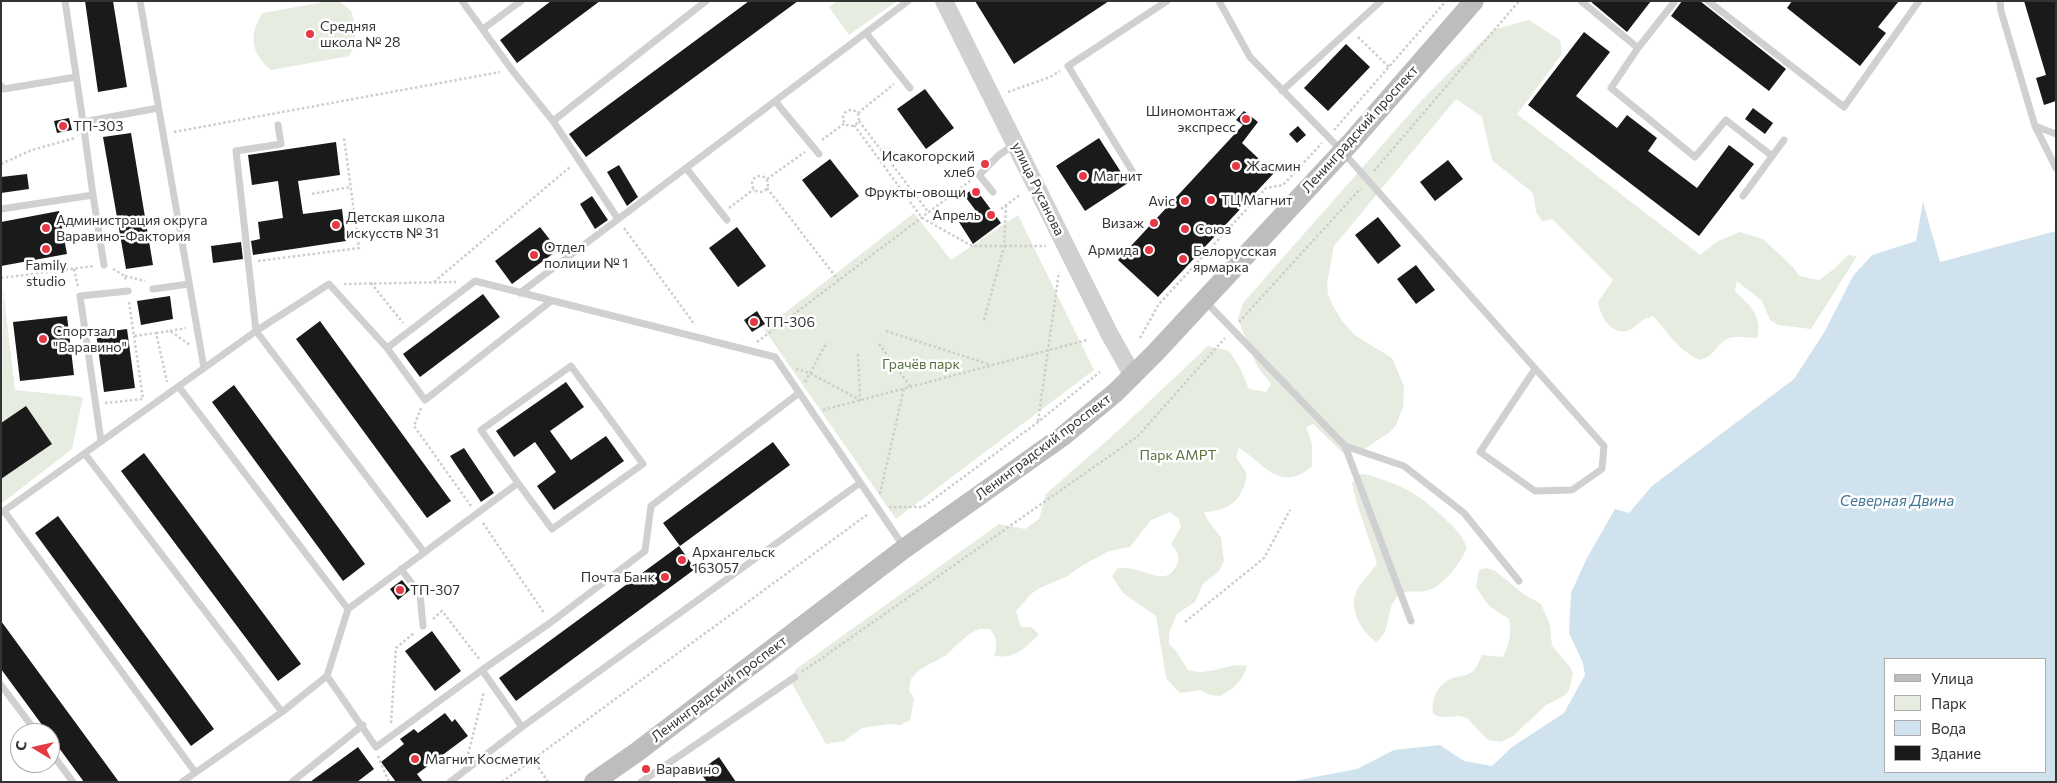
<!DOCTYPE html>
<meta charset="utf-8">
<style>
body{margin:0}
#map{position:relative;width:2057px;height:783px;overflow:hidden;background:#fff;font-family:Commissioner,sans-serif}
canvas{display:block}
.frame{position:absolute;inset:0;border:2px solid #333;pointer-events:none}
.legend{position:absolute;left:1884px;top:658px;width:162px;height:115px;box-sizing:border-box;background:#fff;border:1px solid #adadad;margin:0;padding:6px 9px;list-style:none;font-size:15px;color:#333}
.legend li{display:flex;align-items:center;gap:10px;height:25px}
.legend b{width:25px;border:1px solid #adadad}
.north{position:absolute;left:10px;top:723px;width:50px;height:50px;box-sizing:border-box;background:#fff;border:1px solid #adadad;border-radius:50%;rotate:279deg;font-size:14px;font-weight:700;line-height:20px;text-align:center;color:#333}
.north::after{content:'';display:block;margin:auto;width:18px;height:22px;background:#e63946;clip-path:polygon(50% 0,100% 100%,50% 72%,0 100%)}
</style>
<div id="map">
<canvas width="2057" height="783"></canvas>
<div class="frame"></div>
<ul class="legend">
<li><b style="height:6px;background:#bdbdbd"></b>Улица</li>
<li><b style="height:14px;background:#e6ecdf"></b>Парк</li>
<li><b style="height:14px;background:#cfe2ee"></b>Вода</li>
<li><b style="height:14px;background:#1a1a1a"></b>Здание</li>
</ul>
<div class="north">С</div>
</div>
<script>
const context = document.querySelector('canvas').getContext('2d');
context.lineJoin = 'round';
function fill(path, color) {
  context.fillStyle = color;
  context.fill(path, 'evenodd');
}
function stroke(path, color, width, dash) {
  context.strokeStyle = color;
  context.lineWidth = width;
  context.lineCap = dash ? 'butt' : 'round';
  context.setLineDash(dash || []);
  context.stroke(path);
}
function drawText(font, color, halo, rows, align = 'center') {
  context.font = font + ' Commissioner,sans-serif';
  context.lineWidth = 5;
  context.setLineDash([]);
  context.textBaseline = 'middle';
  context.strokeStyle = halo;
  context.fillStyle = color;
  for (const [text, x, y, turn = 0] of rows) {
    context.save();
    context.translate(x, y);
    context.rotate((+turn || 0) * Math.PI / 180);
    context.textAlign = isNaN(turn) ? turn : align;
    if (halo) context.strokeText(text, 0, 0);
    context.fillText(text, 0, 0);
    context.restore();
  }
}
fill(new Path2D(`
 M329,1H339L351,11C356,26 358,41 349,56L271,70C251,54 248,34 263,13Z
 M837,1H897L849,35L829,7Z
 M1529,20L1560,40L1562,54L1517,114L1700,255L1718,241L1740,232L1763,239L1793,267L1799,276L1819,280L1834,269L1848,255L1857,256L1811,329L1778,325L1770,320L1762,301L1737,281L1735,291C1749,304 1763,317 1757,338C1747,338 1734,334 1725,340C1714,348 1716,355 1700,360C1675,348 1671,335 1653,316C1640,320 1642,322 1633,328C1614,340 1600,317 1598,302L1613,280L1552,219L1542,221L1536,212L1533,193L1492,160L1482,117L1456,99L1334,246L1327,284L1328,294L1332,304L1342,321L1356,336L1392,358L1404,386L1403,407L1396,425L1390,432L1364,449L1343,453L1313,424L1306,427L1312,444V466C1281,494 1265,464 1239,448L1236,457L1247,474C1243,500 1229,511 1204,512L1208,521L1221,537L1224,561L1219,571L1203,584L1195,602L1177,614L1169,633V644L1176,651L1188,670C1211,677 1226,662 1247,666C1243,681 1233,689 1220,696L1210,695L1201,690L1180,693L1166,678L1156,616L1123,593L1112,576L1118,568C1124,568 1131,568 1137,570C1153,574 1168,585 1177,564C1181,556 1176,550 1171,544L1181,527L1178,518L1170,512L1151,520L1130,547L1109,551L1081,566L1068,576L1040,588L1031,594L1016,611L1021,627H1031L1039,634C1026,648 1015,659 994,656C998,644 997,638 990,629H979L969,634L946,655L919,670L911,679L909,690L914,699L910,720L900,725L889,724L862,728L844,741L826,744L791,682L796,669L999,524L1025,529L1039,519L1046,494L1120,429L1208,346L1229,351L1240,368L1249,389L1266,392L1271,384L1258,368L1238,319L1243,303L1421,101L1453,69L1495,29Z
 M914,213L951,260L1018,215L1094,370L896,519L764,329Z
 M3,288L15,390L83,397L72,449L1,504Z
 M1364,474C1400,484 1417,492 1444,518C1454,527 1463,536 1467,548C1460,563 1443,588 1425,591C1414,593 1404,588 1396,598C1385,612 1392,631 1376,642C1361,631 1347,608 1358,588C1363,579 1372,572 1377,563L1357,504L1352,483L1358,475Z
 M1486,568L1494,570L1522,593L1541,604L1550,625L1552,646L1570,667L1573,674L1569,690L1565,695L1546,705L1513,736L1501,742L1488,740L1467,718L1460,716L1440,717L1433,714C1431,699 1438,683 1453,678C1459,676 1467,676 1472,672C1477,668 1479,661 1482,655L1503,657C1509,646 1512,631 1509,619L1489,606L1476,587L1479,570Z`), '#e6ecdf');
fill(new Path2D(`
 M1923,202L1940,262L2056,231V782H1289L1357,769L1394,750L1440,745L1464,761L1492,766L1512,747L1564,713L1585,675L1583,663L1569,633L1571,593L1587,558L1615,509L1629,513L1652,486L1794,379L1825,331L1853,276L1872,255L1916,241ZM1886,659H2046V772H1886Z`), '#cfe2ee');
fill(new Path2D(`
 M85,1H113L127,87L98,92Z
 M551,1H600L517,63L500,40Z
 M749,1H798L586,157L569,134Z
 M975,1H1109L1014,64Z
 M1590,1H1651L1627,32Z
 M1682,1H1700L1786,69L1769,91L1671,16Z
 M1792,1H1899L1878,27L1886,33L1860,66L1787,8Z
 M2024,1H2056V101L2044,105L2036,78L2046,75Z
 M1584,32L1610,52L1576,96L1617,128L1627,115L1657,138L1648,151L1697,188L1729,145L1754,164L1699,236L1528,105Z
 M1346,44L1370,67L1328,111L1304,88Z
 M925,89L954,128L926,149L897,109Z
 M1753,108L1773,123L1765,134L1745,119Z
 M1244,111L1258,122L1242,143L1274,173L1158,297L1118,260L1243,125L1236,120Z
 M69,118L72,130L57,133L54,121Z
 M1298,126L1306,135L1297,143L1289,134Z
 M131,133L153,265L126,269L103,137Z
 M1099,138L1128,183L1085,211L1056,166Z
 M336,142L340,175L298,181L303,214L342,209L346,241L253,255L251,241L260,239L258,222L283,218L278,181L252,185L248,155Z
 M830,159L859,196L831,218L802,180Z
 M1448,160L1463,179L1435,201L1420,182Z
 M619,165L638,197L627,206L607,172Z
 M27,174L29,189L1,193V177Z
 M975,188L1001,223L973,244L959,222L976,211L964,195Z
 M592,196L608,220L595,229L580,204Z
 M59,211L67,254L1,266V222Z
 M1378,217L1401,246L1378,264L1355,235Z
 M540,227L558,250L512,284L495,261Z
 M737,227L766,266L738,287L709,248Z
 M241,242L243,259L213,263L211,246Z
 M1416,265L1435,290L1416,304L1397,279Z
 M483,294L500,317L420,377L403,354Z
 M170,296L173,319L141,325L137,301Z
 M757,311L765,324L752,332L744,320Z
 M67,316L74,375L20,381L13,322Z
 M320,321L451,501L427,518L296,339Z
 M127,329L135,388L104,392L96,333Z
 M566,382L584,407L550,431L571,460L606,436L624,461L554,510L537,486L556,472L535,442L514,457L496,431Z
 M234,385L365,564L343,581L212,402Z
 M26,406L52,444L1,479V423Z
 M773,442L790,465L680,546L663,523Z
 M464,448L494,493L481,502L450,456Z
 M144,453L301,664L278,681L121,471Z
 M58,516L214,729L191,746L35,533Z
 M679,546L695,569L516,701L499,678Z
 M402,580L410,590L398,600L390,589Z
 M1,621L119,782H84L1,669Z
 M432,631L461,671L435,691L405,651Z
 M445,713L452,722L455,719L468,736L417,774L423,782H396L381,762L404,744L400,739L414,729L418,733Z
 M358,747L374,769L357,782H310Z
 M719,757L736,782H707L699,771Z`), '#1a1a1a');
stroke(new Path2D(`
 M1358,37L1389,67
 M1008,92L1050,77L1060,71
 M843 118a8 8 0 1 1 16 0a8 8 0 1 1-16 0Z
 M858,113L894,84
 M859,121L929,213
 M854,125L922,218L972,246H1046
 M1334,130L1446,1
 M174,132L500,72
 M822,140L845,123
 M1,164L32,150L75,138
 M1374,171L1519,1
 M752 184a8 8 0 1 1 16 0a8 8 0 1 1-16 0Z
 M767,179L805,152
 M767,188L839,281
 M312,194L350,187
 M729,208L754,189
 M1001,209L1021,194
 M624,228L695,325
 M258,261L359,248L344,138
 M74,269L78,287
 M113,269L125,276L126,282
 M125,276L145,281
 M1,278L94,266
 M434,282L570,167
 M371,283L403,323
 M344,284L456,282
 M129,302L134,336L156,333L167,382
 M984,320L1004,247L1006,206
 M1239,322L1361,188
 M170,331L186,328
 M886,331L991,365
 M156,333L170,331L190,345
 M1140,338L1159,304L1266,188L1283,185L1322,143
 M757,342L970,181
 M879,344L910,386
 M796,369L810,373L860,400L858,354
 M805,382L827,342
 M105,403L143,399L134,336
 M421,408L414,426L471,506
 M823,410L1087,340
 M1038,421L1059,272
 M880,494L904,388
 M889,507H923L1038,422L1100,372
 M483,523L544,613
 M433,619L442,611L480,660
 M1185,622L1264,558L1290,510
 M802,672L1138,436L1225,338
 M391,723L396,648L414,633
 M468,754L484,692
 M378,756L389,782
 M533,759L548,782
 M502,782L868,514`), '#cdcdcd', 2.5, [2.5, 2.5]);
stroke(new Path2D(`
 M65,1L83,122L158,108
 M140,1L204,368
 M462,1L512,70L553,121L618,219
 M1219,1L1250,57L1342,151L1604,446L1602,469L1572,490L1535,491L1480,452L1535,369
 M1581,1L1638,48
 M1675,1L1638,48L1611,88L1695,157L1726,120L1772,156
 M1708,1L1844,107L1919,1
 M2000,1L2001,11L2035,126L2056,168
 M483,29L521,1
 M866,33L910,88
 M1,86L4,89L76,77
 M1282,91L1381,1
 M775,101L819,154
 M553,121L706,1
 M278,125L281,144L236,151L256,331L424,552
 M2035,126L2056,134
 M686,168L727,220
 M1134,174L1068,66L1167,1
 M993,192L979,175L999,155L1015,144
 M93,195L104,265
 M1743,196L1784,140
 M1,209L93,195L83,122
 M153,289L189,284
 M520,293L908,1
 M1206,302L1345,446L1411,621
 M387,348L425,400L551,301
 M179,387L348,609L327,676L376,747L482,670L522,727
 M101,441L80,296L128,291
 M1345,446L1404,466L1464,513L1519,581
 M85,454L282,712
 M4,511L195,772
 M1,513L256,331L329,284L387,348L475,281L775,357L904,547
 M401,569L420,594L423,626
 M348,609L518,483L481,430L571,366L643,464L552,529L518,483
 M482,670L550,623L645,551L651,506L799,393
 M1,685L37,733
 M50,751L73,782
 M182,782L282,712L327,676
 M292,782L363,725
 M450,782L522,727L860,483
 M641,782L795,677`), '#d0d0d0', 7);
stroke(new Path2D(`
 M944,1L1109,333L1133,376`), '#d0d0d0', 18);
stroke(new Path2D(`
 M594,782L637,752L905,548L1063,436L1116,392L1156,352L1352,141L1474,1`), '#bdbdbd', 20);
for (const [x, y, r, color] of [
 [310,34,5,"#e63946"],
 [1246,119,5,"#e63946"],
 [63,126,5,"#e63946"],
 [985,164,5,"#e63946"],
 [1236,166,5,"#e63946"],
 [1083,176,5,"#e63946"],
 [976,192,5,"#e63946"],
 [1211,200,5,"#e63946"],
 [1185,201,5,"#e63946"],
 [991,215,5,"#e63946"],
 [1154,223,5,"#e63946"],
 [336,225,5,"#e63946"],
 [46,228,5,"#e63946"],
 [1185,229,5,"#e63946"],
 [46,249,5,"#e63946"],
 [1149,250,5,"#e63946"],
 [534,255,5,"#e63946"],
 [1183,259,5,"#e63946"],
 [754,322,5,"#e63946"],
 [43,339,5,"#e63946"],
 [682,560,5,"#e63946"],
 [665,577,5,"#e63946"],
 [400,590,5,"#e63946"],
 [415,759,5,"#e63946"],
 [646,769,5,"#e63946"]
]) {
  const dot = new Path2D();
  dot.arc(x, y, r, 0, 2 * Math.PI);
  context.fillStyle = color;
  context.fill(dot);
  stroke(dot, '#fff', 2);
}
drawText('14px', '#333', '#fff', [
 ["Средняя",320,26],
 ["школа № 28",320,42],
 ["Шиномонтаж",1236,111,"right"],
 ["экспресс",1236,127,"right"],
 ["ТП-303",73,126],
 ["Исакогорский",975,156,"right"],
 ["хлеб",975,172,"right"],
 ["Жасмин",1246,166],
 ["Магнит",1093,176],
 ["Фрукты-овощи",966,192,"right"],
 ["ТЦ Магнит",1221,200],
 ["Avic",1175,201,"right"],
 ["Апрель",981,215,"right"],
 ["Детская школа",346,217],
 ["искусств № 31",346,233],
 ["Администрация округа",56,220],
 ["Варавино-Фактория",56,236],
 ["Визаж",1144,223,"right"],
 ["Союз",1195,229],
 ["Отдел",544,247],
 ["полиции № 1",544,263],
 ["Армида",1139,250,"right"],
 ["Белорусская",1193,251],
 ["ярмарка",1193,267],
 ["Family",46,265,"center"],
 ["studio",46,281,"center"],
 ["ТП-306",764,322],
 ["Спортзал",53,331],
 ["\"Варавино\"",53,347],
 ["Архангельск",692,552],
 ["163057",692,568],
 ["Почта Банк",655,577,"right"],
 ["ТП-307",410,590],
 ["Магнит Косметик",425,759],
 ["Варавино",656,769]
], 'left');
drawText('14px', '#333', '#fff', [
 ["Ленинградский проспект",1360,129,-48],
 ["улица Русанова",1038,189,64],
 ["Ленинградский проспект",1043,447,-37],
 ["Ленинградский проспект",719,689,-37]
]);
drawText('14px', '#56703f', '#fff', [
 ["Грачёв парк",921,364],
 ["Парк АМРТ",1178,455]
]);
drawText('italic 15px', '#3f7597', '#fff', [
 ["Северная Двина",1897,501]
]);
</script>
